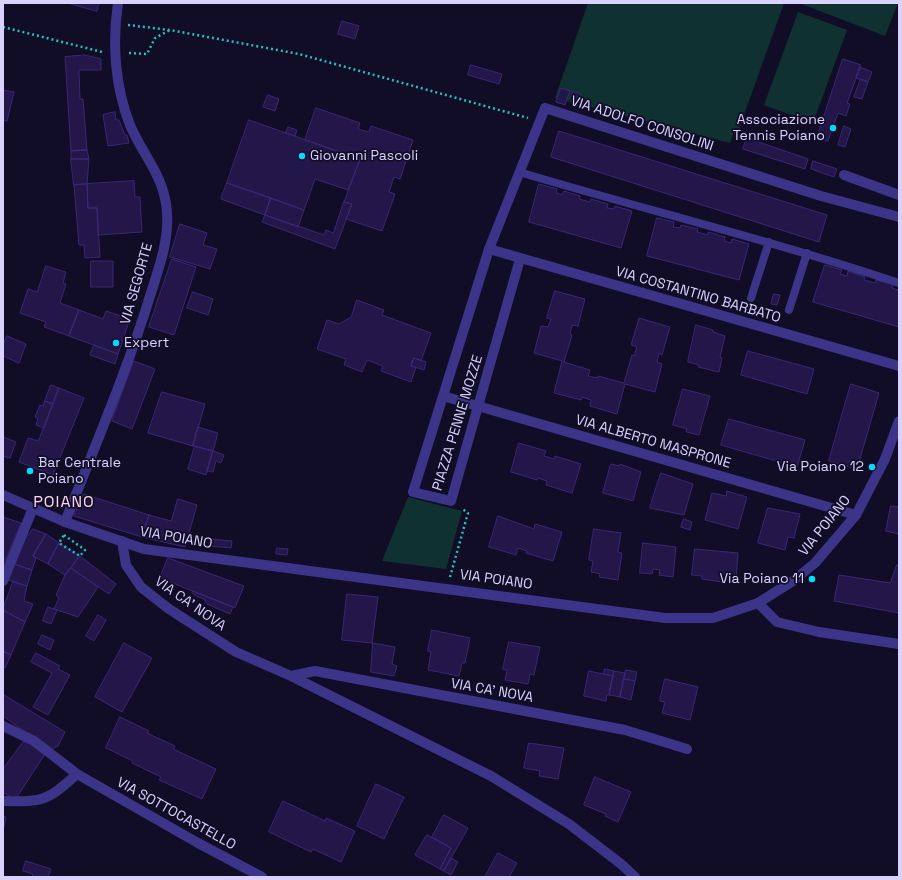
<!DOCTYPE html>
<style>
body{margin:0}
#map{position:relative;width:902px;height:880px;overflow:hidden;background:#120d26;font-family:"Space Grotesk",sans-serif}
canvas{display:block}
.frame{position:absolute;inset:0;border:4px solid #d9d2ff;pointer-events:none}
</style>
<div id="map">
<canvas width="902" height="880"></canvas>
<div class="frame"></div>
</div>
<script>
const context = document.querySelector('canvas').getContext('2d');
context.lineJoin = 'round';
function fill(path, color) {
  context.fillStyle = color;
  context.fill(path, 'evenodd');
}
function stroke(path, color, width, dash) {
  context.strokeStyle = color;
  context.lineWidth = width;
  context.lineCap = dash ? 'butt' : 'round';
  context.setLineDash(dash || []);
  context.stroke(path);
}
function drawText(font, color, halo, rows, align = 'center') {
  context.font = font + ' "Space Grotesk",sans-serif';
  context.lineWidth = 3.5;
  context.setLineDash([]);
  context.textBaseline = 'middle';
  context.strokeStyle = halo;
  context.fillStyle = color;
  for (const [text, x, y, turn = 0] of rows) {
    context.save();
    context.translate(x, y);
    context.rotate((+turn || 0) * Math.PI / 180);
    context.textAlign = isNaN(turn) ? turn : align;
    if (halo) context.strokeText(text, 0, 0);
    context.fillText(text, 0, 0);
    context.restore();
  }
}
fill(new Path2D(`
 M588,3H784L739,129L735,128L730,143L555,98Z
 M799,3H898L885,36Z
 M798,12L847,30L813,123L764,105Z
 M408,497L462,511L446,569L382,561Z`), '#0f3131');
const building = new Path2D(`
 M68,3H99L97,11Z
 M342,21L359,26L355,39L338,34Z
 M85,55L101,59V70H79L80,99H83L87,150L71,151L65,57Z
 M843,59L861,65L847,103L850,104L846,116L838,113L828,141L817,138Z
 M471,65L502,74L499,84L468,75Z
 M860,67L872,72L868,82L856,78Z
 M861,79L868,82L862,99L854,97Z
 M561,88L570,91L565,105L556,102Z
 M3,90L14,92L7,121L3,120Z
 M573,91L581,94L580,98L572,95Z
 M268,95L279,99L275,111L263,107Z
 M316,108L360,123L358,129L369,132L371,126L413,140L400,179L394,177L389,192L395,194L382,231L346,219L352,204L344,202L360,159L305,140Z
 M115,112L116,120H119L125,135H127L129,143L108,146L103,115Z
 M249,120L360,159L348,190L315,179L304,210L227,183Z
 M844,126L851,129L845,147L838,145Z
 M288,127L297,130L295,136L286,133Z
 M559,131L827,215L819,242L551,157Z
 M747,138L808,159L805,169L743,149Z
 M87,150L89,159H71V151Z
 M71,159H89L87,184L74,185Z
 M813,161L837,169L834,177L811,169Z
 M134,181L135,197H140L142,232L98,235L97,208H88L87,184Z
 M227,183L271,198L265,215L221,199Z
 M87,184L88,208H97L100,257L85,258L84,245H79L74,185Z
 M539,184L557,189L556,193L562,195L564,191L580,196L579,199L590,202L591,199L608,204L607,208L614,209L615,206L632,211L621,248L529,222Z
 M271,198L304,210L298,227L265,215Z
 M344,202L352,204L335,249L262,222L265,215L324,235L326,230L333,233Z
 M657,218L674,222L673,227L680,228L681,225L698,229L697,232L708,235V232L725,237L724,241L731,243L732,239L749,244L739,280L647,256Z
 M180,224L207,233L203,245L217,249L210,269L170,257Z
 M172,259L196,267L174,335L149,327Z
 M91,261H113V287H91Z
 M825,265L842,270L840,274L847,276L848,271L865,277L864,280L875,283L876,280L893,284L892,288L898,290L899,287V327L813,302Z
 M46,266L66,272L63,283L66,284L60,303L79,310L69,336L44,327L46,322L20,313L28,289L37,292Z
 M555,291L585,299L578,326L572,325L570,334L572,335L564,362L590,370L588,376L598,378V376L624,383L632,355L634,356L637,347L631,345L639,318L670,327L662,355L659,353L657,362L662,364L655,392L625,384L617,414L590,406L591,400L582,397L581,400L554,393L562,361L534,353L541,326L548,327L551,319L547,318Z
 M193,292L213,299L208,315L187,308Z
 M774,294L780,295L777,305L771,304Z
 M357,300L384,310L382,315L431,333L421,361L414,358L411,366L416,367L411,382L381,371L383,366L367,360L362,372L344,365L346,359L317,349L327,320L339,324L351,317Z
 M79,310L103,319L106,311L130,319L118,354L69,336Z
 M696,325L713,330V332L725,336L720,357L722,358L719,372L698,367L699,365L688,362Z
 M7,336L26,344L19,363L3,356V346Z
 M94,345L118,354L115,364L90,355Z
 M748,351L814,369L807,394L741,375Z
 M414,358L426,362L424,370L411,366Z
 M134,361L155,369L132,429L112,421Z
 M851,384L879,393L857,469L829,461Z
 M51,385L59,388L53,404L45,401Z
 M59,388L84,398L53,475L19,462L28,438L38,441Z
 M683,389L710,396L699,435L686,432L687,429L673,425Z
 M162,392L205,404L193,446L148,433Z
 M45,401L53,404L44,428L36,425L38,419L35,417L40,405L43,406Z
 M729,419L805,440L797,467L721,445Z
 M198,427L218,433L213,451L193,446Z
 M3,437L16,442L10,458L3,456Z
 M519,443L546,451L544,456L554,459L555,456L581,464L572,493L546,485L547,481L538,478L537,480L511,472Z
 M195,446L213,451L206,475L188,469Z
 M213,451L224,455L221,463L216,461L213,472L207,471Z
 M611,464L619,466L620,464L641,472L633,501L603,493Z
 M661,473L693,484L684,515L650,508Z
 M727,491L747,497L738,529L705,520L712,493L726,496Z
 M84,494L149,515L142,537L74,516Z
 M178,499L197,505L185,547L142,537L149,515L171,521Z
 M891,506L899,507V534L886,531Z
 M768,508L800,514L794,538L788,537L785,550L758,543Z
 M498,516L534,529L535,524L562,532L553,561L526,553L527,551L518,548L516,555L489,547Z
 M3,517L21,523L3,566Z
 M684,519L692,522L690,530L681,527Z
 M33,529L46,534L33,556L36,558L32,570L14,564L23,542Z
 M594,529L621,533L618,552L622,553L618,580L599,577L600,574L591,572L593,561L589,560Z
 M46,534L59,543L48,564L33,556Z
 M210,539L232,541L231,548L209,546Z
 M59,543L80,556L65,575L48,564Z
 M643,543L676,547L673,577L659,575L660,570L653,569L652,574L640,573Z
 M277,548L288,549L287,555L276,554Z
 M695,549L738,553L736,580L723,578L722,582L702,579V576L692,575Z
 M80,556L116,584L109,594L71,568Z
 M168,558L244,586L235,608L160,578Z
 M14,564L32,570L27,586L8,580Z
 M897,565H899V613L834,601L839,575L890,583Z
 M71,568L98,587L78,617L54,609L59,598L56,595L65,575Z
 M13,582L27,586L24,601L33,604L25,622L3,610Z
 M193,591L233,607L230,614L207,604L204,599L196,596L192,593Z
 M347,594L378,597L372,643L342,640Z
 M48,607L57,610L51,624L43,621Z
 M3,610L25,622L11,655L3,651Z
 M98,615L106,620L94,641L86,636Z
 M432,630L470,638L465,663H462L459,676L428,670L431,652L428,651Z
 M42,635L54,640L50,650L38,644Z
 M509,642L540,647L534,675L530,674L528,684L505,680L507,670L503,669Z
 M124,643L152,658L122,712L95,697Z
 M373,643L395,647L392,664L397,666L394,676L371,672Z
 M3,651L11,655L5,668L3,667Z
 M36,653L60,666L58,669L70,675L48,715L33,707L52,673L31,662Z
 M605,669L614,671L613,676L604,674Z
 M626,670L637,672L635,681L624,679Z
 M589,671L613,676L609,695H607L606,701L584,696Z
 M614,671L625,673L620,697L609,695Z
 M624,679L635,681L631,700L620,697Z
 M665,679L698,687L690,720L662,713L665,702L660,701Z
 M4,695L65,732L58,746L50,750L3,716Z
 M120,717L149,731L147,733L175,746L173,749L216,769L202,799L159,780L161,777L132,763L133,761L106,748Z
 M25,740L45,754L15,800L3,792V769Z
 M529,743L564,748L558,779L539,776L540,771L524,768Z
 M595,777L631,792L618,822L605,816L606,814L584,805Z
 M376,784L404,797L384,839L357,826Z
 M283,801L325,821L326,818L355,831L341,862L313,849L311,852L269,832Z
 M444,815L468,828L444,871L440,869L451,848L432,837Z
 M3,816L6,817L3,831Z
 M427,835L451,848L440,869L415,855Z
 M498,853L517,863L509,877H485Z
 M451,858L458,862L451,875L444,871Z
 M26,861L51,869L48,877H32L33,874L23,871Z`);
fill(building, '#231749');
stroke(building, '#3a2777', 1);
stroke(new Path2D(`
 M128,25L170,30L299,54L528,118
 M3,27L102,52
 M129,53L147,54L155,38L170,30
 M64,535L85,550L80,556L59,543Z
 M450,577L468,513L461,508`), '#25c1bd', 2.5, [2, 3]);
stroke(new Path2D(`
 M519,172C646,210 774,241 899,283
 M751,298L769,242
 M789,310L807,253`), '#3b3489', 8);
stroke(new Path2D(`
 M844,175L899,195
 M489,249L899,366
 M520,259L451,501L413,492L489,249L545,108L821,196L899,217
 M443,396L856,515
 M65,522C95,446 127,371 151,293C159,268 169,240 167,213C165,176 143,156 130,125C115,87 112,43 118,3
 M122,541L126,565L141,587L169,609L236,652L291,676L491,776L569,824L621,864L635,877
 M3,581L33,508
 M758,603L777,622L819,632L899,644
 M291,676L315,671L625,730L687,749
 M3,726L34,741L77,774C47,801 44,802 3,801
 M77,774L198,843L262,877`), '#3b3489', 10);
stroke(new Path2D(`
 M3,495L65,522L144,549L665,618H713L758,603L793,581L815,563L856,515L885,459L899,421`), '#3b3489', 10);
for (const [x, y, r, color] of [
 [833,128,4,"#00dafd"],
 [302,156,4,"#00dafd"],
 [116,343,4,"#00dafd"],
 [872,467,4,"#00dafd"],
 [30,471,4,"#00dafd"],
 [812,579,4,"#00dafd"]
]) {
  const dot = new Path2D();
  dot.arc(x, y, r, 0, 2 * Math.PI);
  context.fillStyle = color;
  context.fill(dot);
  stroke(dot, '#120d26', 1.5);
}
drawText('14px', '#d9d2ff', '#120d26', [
 ["Associazione",825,120],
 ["Tennis Poiano",825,136],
 ["Giovanni Pascoli",310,156,"left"],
 ["Expert",124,343,"left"],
 ["Bar Centrale",38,463,"left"],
 ["Poiano",38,479,"left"],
 ["Via Poiano 12",864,467],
 ["Via Poiano 11",804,579]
], 'right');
drawText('14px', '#d9d2ff', '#120d26', [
 ["VIA ADOLFO CONSOLINI",642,124,18],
 ["VIA SEGORTE",137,284,-74],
 ["VIA COSTANTINO BARBATO",698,295,16],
 ["PIAZZA PENNE MOZZE",458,423,-73],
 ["VIA ALBERTO MASPRONE",653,442,16],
 ["VIA POIANO",825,526,-51],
 ["VIA POIANO",176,538,10],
 ["VIA POIANO",496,580,8],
 ["VIA CA' NOVA",190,604,35],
 ["VIA CA' NOVA",492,691,10],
 ["VIA SOTTOCASTELLO",176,814,29]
]);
context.letterSpacing = '1px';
drawText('16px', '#ffd4ee', '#120d26', [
 ["POIANO",64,503]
]);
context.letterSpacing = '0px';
</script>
